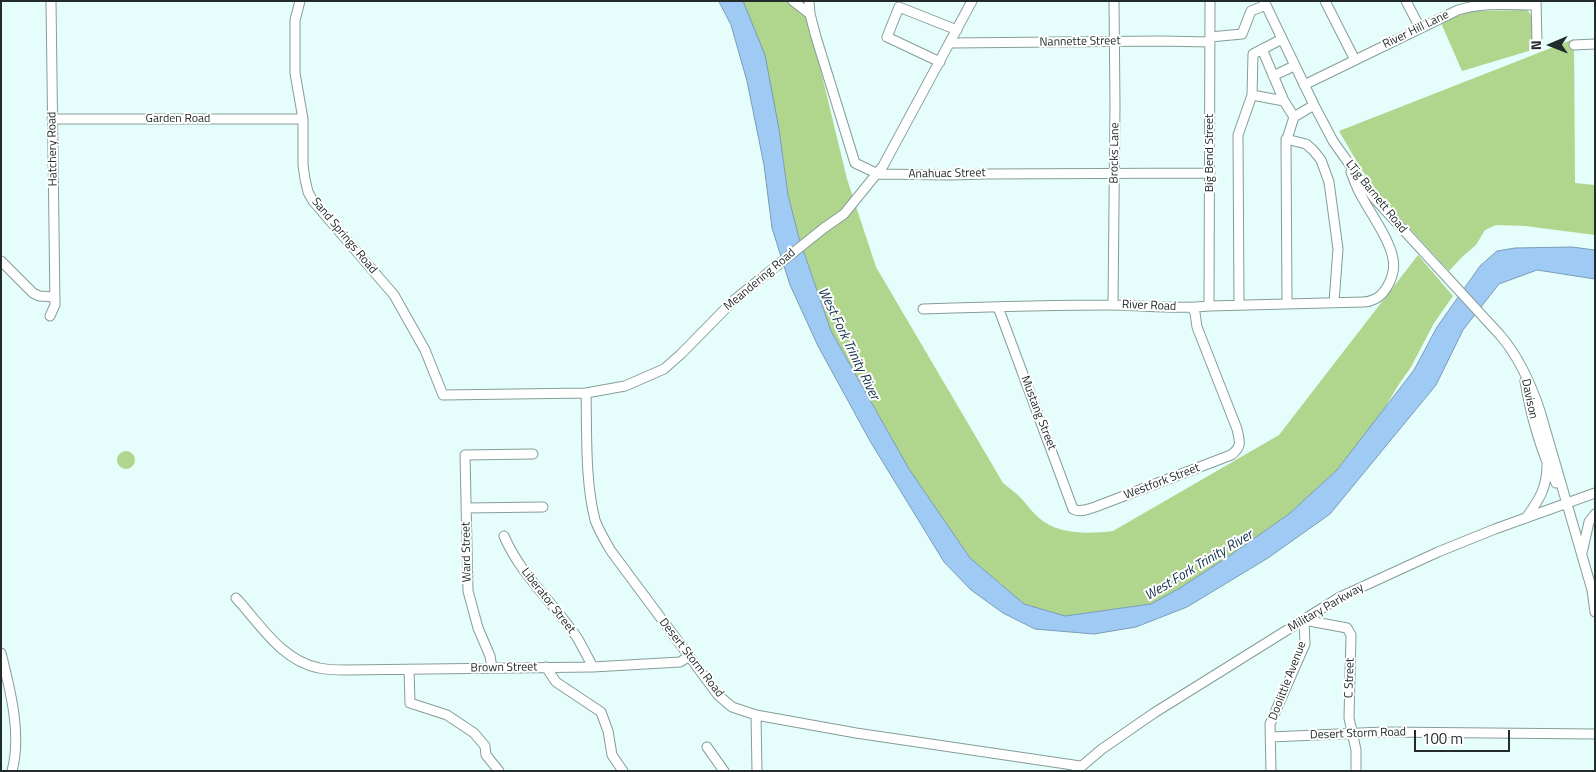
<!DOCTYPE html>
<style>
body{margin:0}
#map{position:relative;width:1596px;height:772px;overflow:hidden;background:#e5fefb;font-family:"Titillium Web",sans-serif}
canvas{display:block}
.frame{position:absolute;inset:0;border:2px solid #232c2b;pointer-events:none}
.north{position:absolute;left:1526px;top:20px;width:50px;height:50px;-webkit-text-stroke:4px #fff;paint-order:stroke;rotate:269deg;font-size:14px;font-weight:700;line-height:20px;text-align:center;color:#232c2b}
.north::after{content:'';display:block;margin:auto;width:18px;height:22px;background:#232c2b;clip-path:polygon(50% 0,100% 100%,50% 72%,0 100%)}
.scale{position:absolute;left:1414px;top:730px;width:96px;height:22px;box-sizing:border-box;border:2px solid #232c2b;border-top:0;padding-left:6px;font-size:15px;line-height:18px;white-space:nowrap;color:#232c2b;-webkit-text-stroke:4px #fff;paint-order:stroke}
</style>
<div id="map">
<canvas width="1596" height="772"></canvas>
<div class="frame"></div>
<div class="north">N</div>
<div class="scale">100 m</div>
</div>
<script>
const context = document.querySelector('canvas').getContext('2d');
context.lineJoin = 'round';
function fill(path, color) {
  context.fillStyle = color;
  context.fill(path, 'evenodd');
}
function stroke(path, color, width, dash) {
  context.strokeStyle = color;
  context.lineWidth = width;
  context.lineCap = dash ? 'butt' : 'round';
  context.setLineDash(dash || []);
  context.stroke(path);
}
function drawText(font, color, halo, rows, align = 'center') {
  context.font = font + ' "Titillium Web",sans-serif';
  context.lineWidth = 4;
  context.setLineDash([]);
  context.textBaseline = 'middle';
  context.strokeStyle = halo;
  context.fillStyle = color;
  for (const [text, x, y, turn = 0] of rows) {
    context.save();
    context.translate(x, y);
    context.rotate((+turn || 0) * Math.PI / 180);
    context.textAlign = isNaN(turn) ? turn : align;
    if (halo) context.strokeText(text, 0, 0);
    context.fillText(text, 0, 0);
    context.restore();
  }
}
fill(new Path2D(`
 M743,1H804L847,179L876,267L1003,483C1008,487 1013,491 1018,495C1025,502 1031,511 1039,518C1059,535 1088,534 1113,531L1279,435L1418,255L1453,296L1434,323L1411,367L1399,384L1383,411L1337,470L1289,514L1229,556L1180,588L1151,604L1064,616L1024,604L970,558L909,469L831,331L799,238L788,195L779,129Z
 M1527,10L1532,16V50L1462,71L1441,23L1471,11Z
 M1574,39L1575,183L1595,185V235L1525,226L1496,225L1485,230L1476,245L1462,257L1449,271L1380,196L1360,167L1339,131Z
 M117 460a9 9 0 1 1 18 0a9 9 0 1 1-18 0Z`), '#b0d58c');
const water = new Path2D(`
 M719,1H743L765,55L779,129L788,195L799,238L831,331L909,469L970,558L1024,604L1065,616L1151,604L1180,588L1229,556L1289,514L1337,470L1414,370L1437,327L1480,266L1497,251L1515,248L1572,247L1595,250V279L1537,270L1499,284L1463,330L1436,385L1330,514L1268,558L1187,607L1136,627L1094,634L1035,629L1003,613L971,590L944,562L870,441L818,346L790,285L772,228L764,165L747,81L731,25Z`);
fill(water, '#9fcaf4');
stroke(water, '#7a9bb8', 1);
const minor = new Path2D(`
 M300,1L295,20V73L303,119V165L305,179L308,192L313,201L394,295L425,350L443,395L586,393L625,386L664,369L681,354L734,300L824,228L844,214L883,166L972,1
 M793,1L810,14
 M809,1L810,14L816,37L855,163L878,174L950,175L987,174L1210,173
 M1264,1L1314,105L1333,141L1345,158L1375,199L1500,335C1519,357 1531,384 1540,411L1592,590L1595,612
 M1325,1L1355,60
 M1406,1L1420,28
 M1536,1L1537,42
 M1210,37L1242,34L1251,11L1266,5
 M950,43L1161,41L1210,42
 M1574,45L1595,44
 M1262,49L1284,101
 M940,62L887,37L899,7L957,30
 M1273,76L1294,66
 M1304,85L1458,10C1483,2 1510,5 1536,5
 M1252,95L1284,101L1294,117
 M52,119H303
 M1286,139L1306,144L1313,150L1321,160L1329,182L1338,249L1334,302
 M1,261L33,293L39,296L55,297
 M1287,304L1286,142L1294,117L1314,105
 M1113,305L1115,105L1114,1
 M1239,305L1238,135L1252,95L1253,54L1282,39
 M1209,306L1210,1
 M998,307L1073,509C1080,513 1088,509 1095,507L1231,455C1242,447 1240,442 1237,429L1197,327L1195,313L1192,308
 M923,309C985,307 1048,305 1110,305C1143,305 1176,310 1209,306L1363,302C1367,302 1371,301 1375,299C1387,293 1396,273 1393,259C1390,240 1371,214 1362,197C1357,189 1354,180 1351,172
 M50,316L55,305L51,1
 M1525,381C1531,417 1541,451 1556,483
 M586,393C587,433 585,481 595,520C599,531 605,541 611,551L718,695L732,707L756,715L856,733L1080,766
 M466,508L543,507
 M1526,518C1539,500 1547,488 1547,465
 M504,536C521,576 555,604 578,639C583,648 588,658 593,667
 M1582,553L1589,522L1595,514
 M236,598C260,624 282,661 319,668C328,670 337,670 346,670L593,667L680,662L688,657
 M1,653C10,689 22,734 12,771
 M546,667L556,682L601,712L608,731L612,755L623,771
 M492,668L490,656L478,628L468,591L465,455L533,454
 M409,669L410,703L447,715L474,733L485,746L486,755L499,771
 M756,715L757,771
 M1271,737L1383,732L1595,734
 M707,747L724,771
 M1076,771L1102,749L1154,713L1340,597L1438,552L1495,529L1595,493
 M1271,771L1270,724L1305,644L1304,620L1347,628L1351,635L1349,718L1356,750V771`);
stroke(minor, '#859d9a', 11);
stroke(minor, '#fff', 9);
drawText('12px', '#232c2b', '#fff', [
 ["River Hill Lane",1416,30,-26],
 ["Nannette Street",1080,42,-1],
 ["Garden Road",178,119],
 ["Hatchery Road",53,149,-91],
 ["Brocks Lane",1115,153,-89],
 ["Big Bend Street",1210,153,-90],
 ["Anahuac Street",947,174,-1],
 ["LTjg Barnett Road",1376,197,51],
 ["Sand Springs Road",344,236,50],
 ["Meandering Road",760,280,-40],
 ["River Road",1149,306,2],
 ["Davison",1529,399,78],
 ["Mustang Street",1038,413,69],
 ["Westfork Street",1162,482,-21],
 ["Ward Street",467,552,-91],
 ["Liberator Street",548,601,52],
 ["Military Parkway",1326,608,-30],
 ["Desert Storm Road",691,658,52],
 ["Brown Street",504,668,-1],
 ["C Street",1350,678,-88],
 ["Doolittle Avenue",1288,681,-69],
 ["Desert Storm Road",1358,734,-2]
]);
drawText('italic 14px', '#102f4a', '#fff', [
 ["West Fork Trinity River",848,344,64],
 ["West Fork Trinity River",1199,566,-31]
]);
</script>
